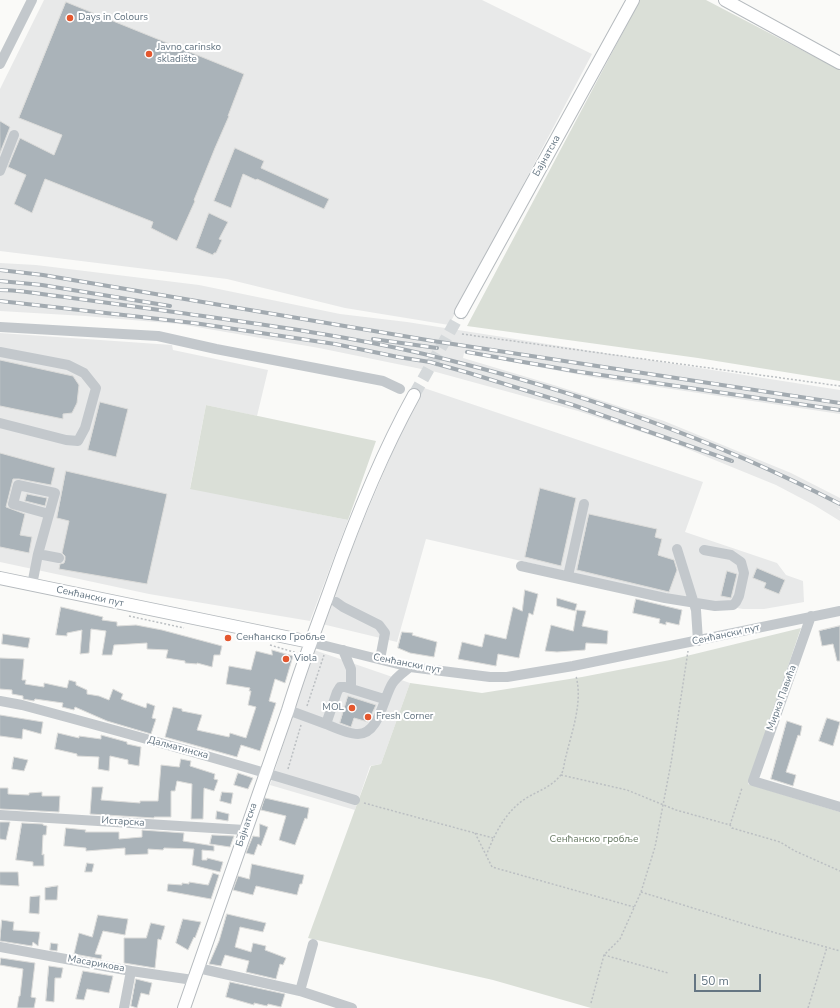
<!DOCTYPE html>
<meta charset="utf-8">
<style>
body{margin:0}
#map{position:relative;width:840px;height:1008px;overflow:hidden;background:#fafaf8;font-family:"Nunito Sans",sans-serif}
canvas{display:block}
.scale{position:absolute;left:694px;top:974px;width:67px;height:18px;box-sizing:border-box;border:2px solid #657683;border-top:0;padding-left:5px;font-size:12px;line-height:14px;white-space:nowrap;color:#657683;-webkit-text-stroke:3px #fff;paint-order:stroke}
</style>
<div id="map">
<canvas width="840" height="1008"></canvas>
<div class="scale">50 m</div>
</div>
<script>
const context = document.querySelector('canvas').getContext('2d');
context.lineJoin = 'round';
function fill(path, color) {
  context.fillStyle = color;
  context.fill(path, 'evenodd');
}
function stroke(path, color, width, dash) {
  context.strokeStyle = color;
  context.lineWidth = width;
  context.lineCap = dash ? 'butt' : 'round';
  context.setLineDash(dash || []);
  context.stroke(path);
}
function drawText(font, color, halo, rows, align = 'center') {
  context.font = font + ' "Nunito Sans",sans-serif';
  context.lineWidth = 4;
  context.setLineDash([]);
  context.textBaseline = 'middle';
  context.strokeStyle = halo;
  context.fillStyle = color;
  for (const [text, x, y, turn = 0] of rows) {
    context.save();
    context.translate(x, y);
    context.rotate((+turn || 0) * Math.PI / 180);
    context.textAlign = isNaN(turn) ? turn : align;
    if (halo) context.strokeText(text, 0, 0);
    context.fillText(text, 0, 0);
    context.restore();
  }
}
fill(new Path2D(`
 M44,0H482L592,54L449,325L345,308L227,279L0,251V89Z
 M0,263L36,265L199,285L340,314L407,322L840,390V414L597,378L464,353L463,358L557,386L664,421L791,473L840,498V509L837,508L840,510V521L814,505L776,485L668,441L578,411L436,372L319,348L179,324L85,316L0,311Z
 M0,333L172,345L173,350L268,370L257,416L206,405L190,488L348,520L310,621L149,594L0,562Z
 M424,388L703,482L685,532L777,563L786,575L803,581L804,602L764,609H743L695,601L426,539L397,642L322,624L361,526L406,420Z
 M314,650L410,683L381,764L370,766L355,810L270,785Z`), '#e8e9e9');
fill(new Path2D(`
 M640,0H706L840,70V381L698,358L467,326Z
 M206,405L376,441L348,520L190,489Z
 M801,628L748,784L840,812V1008H591L493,980L308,938L371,766L381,764L410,683L482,693L582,677L670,660Z`), '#dadfd7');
const building = new Path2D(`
 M66,2L244,74L228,116H229L215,148L194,200L195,201L177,241L151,228L153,222L45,179L32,213L14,204L26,175L8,167L20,138L54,155L62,135L19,118Z
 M0,121L10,127L0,153Z
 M235,148L264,161L261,168L329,199L324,209L257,179L256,180L243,174L231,208L214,201Z
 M209,213L228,222L219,239L222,240L216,253H214L213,255L196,248Z
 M0,360L73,376L79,385L77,403L72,413L63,414V419L0,406Z
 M100,402L128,409L116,457L88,450Z
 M0,453L55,468L51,485L19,479H13L6,507L25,514L20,535L32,537L29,553L0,547Z
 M66,471L167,494L147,584L59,569L60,564L64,563L65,560V556L62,553L69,521L57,518Z
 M540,488L576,498L561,566L525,557Z
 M27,494L47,498L45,506L25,501Z
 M589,514L657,529L655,537L662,539L658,555L674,560L677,570L669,592L577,570Z
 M757,568L785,580L779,594L764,588L766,583L753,578Z
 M727,571L737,574L731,598L721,596Z
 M525,590L538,594L533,615L529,613L519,658L498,654L496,666L458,659L462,642L482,647L485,634L506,639L513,607L522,611Z
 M557,598L577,604L575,611L557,606Z
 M636,599L682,610L679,625L666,622V625L659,623L660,619L633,613Z
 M61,607L103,617L102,620L117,622V626L136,625L162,630L222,646L220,655H214L212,667L197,663V664L185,663V661L166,658L168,650L147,649V643L114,645L112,655H102L106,631L91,629L89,653L80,654L82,630L67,633V636L56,635Z
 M577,610L586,611L582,626L608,631L607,644L586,643L585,650L557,652L545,651L551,625L573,631Z
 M840,626V661H837L833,644L822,646L819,631Z
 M402,632L413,633L412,635L437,642L434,657L410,653L398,648Z
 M3,634L30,638L28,648L2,644Z
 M272,650L293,656L285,683L275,679L269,701L276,703L260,751L241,745L237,757L165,737L173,707L182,709V711L202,715L197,730L229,737L230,733L246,738L256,707L248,705L251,691H249L250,688L226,684L229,666L251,670L256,651L272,655Z
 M0,658L24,659L22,680H26L25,684L44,687V683L67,688L69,680L76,682V685L87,690V694L99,696L109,700L113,689L123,694L121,699L146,708L147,703L155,706L152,718L156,719L151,734L107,721L75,707L74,710L62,707L63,703L35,699L34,701L23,699V696L12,694V690L0,689Z
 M348,696L376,705L368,722L354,718L351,727L340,723Z
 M0,715L43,722L41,734L23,729L22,739L0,736Z
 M827,718L840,722L833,746L819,741Z
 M787,721L802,726L800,736L798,735L786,772L796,775L793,786L771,779Z
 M58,733L79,738V736L101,739V735L127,742V744L141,747L139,766L128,764V760L110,756L109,771L98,769L99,757L77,756V754L55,749Z
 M14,757L28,760L24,771L12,769Z
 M181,759L191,761L190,766L215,774L214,779L218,780L214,791L204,788L203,819H191L192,784L177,781L175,791H171V817H154V818L90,814L92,787H103L101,800L140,803V801H158L161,765L179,767Z
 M238,773L253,778L248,789L234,785Z
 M0,788H8V794L29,795V793L42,792V796H60L59,812L0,809Z
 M222,792L233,793L231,804L220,801Z
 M265,798L309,808L307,819L305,818L295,845L279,840L286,816L261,810Z
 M217,811L229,814L228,821L216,819Z
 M0,822H10L6,840L0,839Z
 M22,823L43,824V825L47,826L46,835H43L42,855L44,854V866H33V862L16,860Z
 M260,824L268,827L261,846L258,844L254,855L246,853L253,836L259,837Z
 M66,828L86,830L85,832H119V839L142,837V830L184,833L183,841L214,846V851L202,850V860H207V858L223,862L220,872L192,865L194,849L164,848L163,850L148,849V854L125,855V848L86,851V848L64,846Z
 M212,835L234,836L230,847L210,844Z
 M87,863L94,864L92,872H85Z
 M252,864L304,875L302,884H300L297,895L256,886L253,895L233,890L238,876L249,879Z
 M0,872H18L19,886L0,885Z
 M213,873L219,875L211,899L167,891L168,884L182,885V883L189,884V882L208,885Z
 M58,886L57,900H45V888Z
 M40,896L39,914L29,913L30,897Z
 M227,914L266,923L263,932L240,927L235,947L251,952L253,943L266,946L265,950L286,958L283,965L280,964L276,979L246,972L249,961L225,955L221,966L209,964L219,941Z
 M98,915L128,919L125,935L103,931L95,954L102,955L101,959L74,954L79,933L92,937Z
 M183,919L201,922L195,938L194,937L188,950L176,943Z
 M2,920L14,922L13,930L40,932L38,946L33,942L32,946L0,941Z
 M151,923L165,926L161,940L158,939L155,968L124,963V938H146Z
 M51,943L58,944L57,951L50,950Z
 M1,958L35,963L31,997L36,998L34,1008H17L19,996H20L23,969L0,965Z
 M49,966L63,968L61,978H55L54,1002L46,1001Z
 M83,971L113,976L109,993L87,989L84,1000L76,999Z
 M136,979L152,983L149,995L141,993L137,1008L131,1006Z
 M230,982L285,994L281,1007L268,1004L267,1006L254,1003V1005L226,997Z`);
fill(building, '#aab3b9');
stroke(building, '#dcdcda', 1);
stroke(new Path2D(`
 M414,395L461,312`), '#d5d9db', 12, [12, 6]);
const major = new Path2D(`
 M725,0L840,63
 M461,312L633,0
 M0,578L310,642
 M184,1008L288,710C301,667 317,626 332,584C355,519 381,455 414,395`);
stroke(major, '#b5babe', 14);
stroke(new Path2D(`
 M462,334L840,386
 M129,616L184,628
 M270,645L297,653
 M307,706L324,655
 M288,769L301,725
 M561,775L627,790L676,810L730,825L732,828L780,842L795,851L840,871
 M364,803L493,838
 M730,825L742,788
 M475,833L492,867L634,907
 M486,856C494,835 505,812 525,799C537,791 550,788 560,776C564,772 564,762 566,756C572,731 583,702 576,676
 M641,892L748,925L840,951
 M604,955L668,973
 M591,1003L604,955L620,939L641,892L655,847L671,763L688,651
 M808,1008L827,947`), '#bbbfc2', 1.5, [2, 2]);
stroke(new Path2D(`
 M0,64L32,0
 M0,171L14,135
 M0,327L158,336L216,349L383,381L400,389
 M0,352L68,365L84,373L96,388L85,428L78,441L66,440L0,423
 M677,549L696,610L698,641
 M38,554L59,558
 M521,566L665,598L715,606L733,605L736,602L739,596L744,573L741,562L731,555L704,550
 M568,576L584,504
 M32,585L38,554L55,493L18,485L13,504L49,514
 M336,602L343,607L379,625L385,633L380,659
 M811,616L753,781L840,807
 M310,642L410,667L490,677H507L573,666L840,611
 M343,650L351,669V688
 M0,701L22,705C134,735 245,766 355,800
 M288,710L326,724L337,692L340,687H345L384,699
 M326,724C335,728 348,734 358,734C379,734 383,699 392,684C396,677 404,672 410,667
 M0,815L245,830
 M0,947L131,971L193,980
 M198,968L300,991L352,1008
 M300,991L313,944
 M124,1008L131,971`), '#c3c8cc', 10);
stroke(major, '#fff', 12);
const rail = new Path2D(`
 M0,270L43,275L433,341L840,403
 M0,281L42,285L170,306
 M0,290C22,290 44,295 65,297C101,302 138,307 174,312C258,324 342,335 424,354C567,388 710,437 840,504
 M0,301L194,323L335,344L398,357L430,362L469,373L573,405L732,461
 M373,339L437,348
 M467,352L574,371L840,410`);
stroke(rail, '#a2aab0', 4);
stroke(rail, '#fff', 2.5, [8]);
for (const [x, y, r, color] of [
 [70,18,4,"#e4572e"],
 [149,54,4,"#e4572e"],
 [228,638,4,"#e4572e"],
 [286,659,4,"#e4572e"],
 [352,708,4,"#e4572e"],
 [368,717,4,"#e4572e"]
]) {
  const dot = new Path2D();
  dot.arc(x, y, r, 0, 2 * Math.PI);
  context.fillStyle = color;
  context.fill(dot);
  stroke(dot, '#fff', 1.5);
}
drawText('10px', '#657683', '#fff', [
 ["Days in Colours",78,18],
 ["Javno carinsko",157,48],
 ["skladište",157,60],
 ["Сенћанско Гробље",236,638],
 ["Viola",294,659],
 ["MOL",344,708,"right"],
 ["Fresh Corner",376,717]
], 'left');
drawText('10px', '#657683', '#fff', [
 ["Бајнатска",547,156,-61],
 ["Сенћански пут",90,597,12],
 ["Сенћански пут",726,635,-12],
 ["Сенћански пут",407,664,11],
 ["Мирка Павића",782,698,-70],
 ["Далматинска",178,748,15],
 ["Истарска",123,822,4],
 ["Бајнатска",247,825,-71],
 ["Масарикова",96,964,10]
]);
drawText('10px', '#687a64', '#fff', [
 ["Сенћанско гробље",594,840]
]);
</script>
